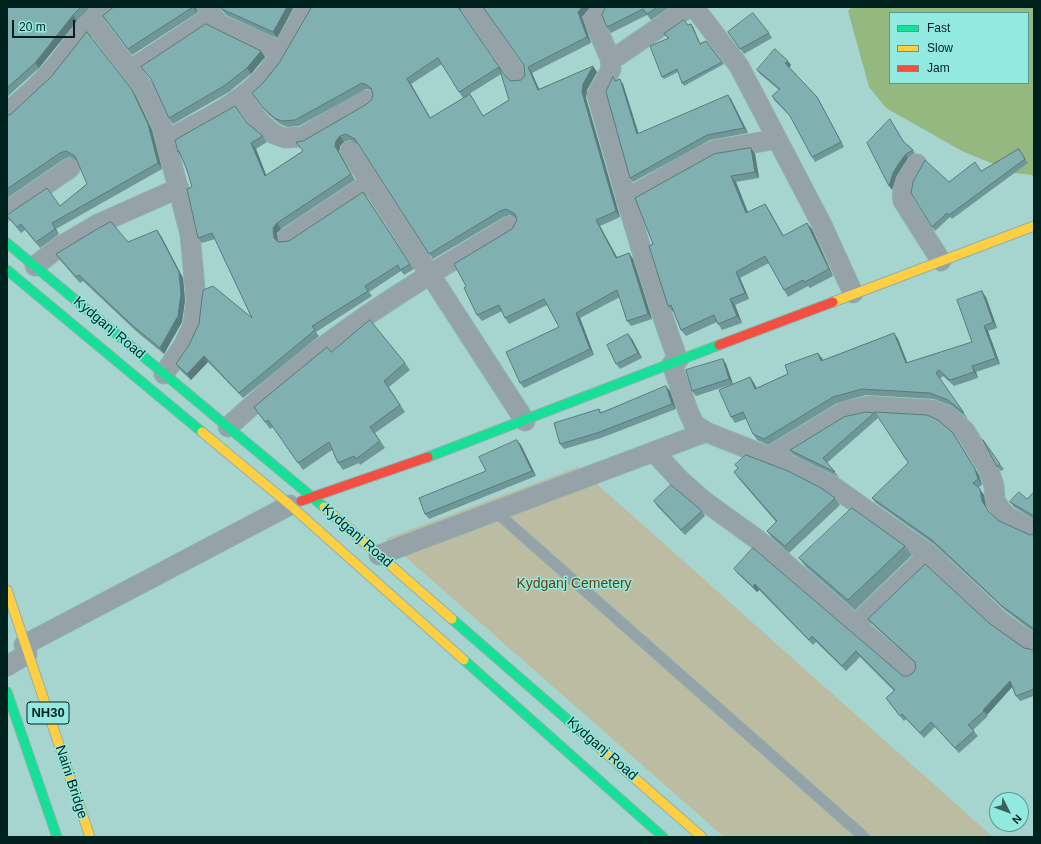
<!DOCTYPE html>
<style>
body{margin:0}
#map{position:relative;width:1041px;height:844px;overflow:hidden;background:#a6d5d0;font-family:Arial,sans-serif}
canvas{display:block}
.frame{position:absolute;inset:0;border:8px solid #00221f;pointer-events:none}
.legend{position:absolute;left:889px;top:12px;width:140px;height:72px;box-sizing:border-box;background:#92e9df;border:1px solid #589992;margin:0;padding:5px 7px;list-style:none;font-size:12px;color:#00221f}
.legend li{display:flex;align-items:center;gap:8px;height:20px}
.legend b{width:20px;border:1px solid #589992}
.north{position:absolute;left:989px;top:792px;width:40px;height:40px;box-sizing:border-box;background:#92e9df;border:1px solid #589992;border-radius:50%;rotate:132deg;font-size:11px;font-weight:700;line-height:16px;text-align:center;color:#00221f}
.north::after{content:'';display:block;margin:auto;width:14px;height:18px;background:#3a615d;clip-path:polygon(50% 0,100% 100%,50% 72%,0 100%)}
.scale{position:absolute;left:12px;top:20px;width:63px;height:18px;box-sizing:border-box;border:2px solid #00221f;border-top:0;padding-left:5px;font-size:12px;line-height:14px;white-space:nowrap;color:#00221f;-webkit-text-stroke:3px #92e9df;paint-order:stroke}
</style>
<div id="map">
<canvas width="1041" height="844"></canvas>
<div class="frame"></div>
<ul class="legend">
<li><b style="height:5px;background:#16e098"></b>Fast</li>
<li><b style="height:5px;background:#ffcf43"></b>Slow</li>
<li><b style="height:5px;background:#f24e42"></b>Jam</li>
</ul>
<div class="north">N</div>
<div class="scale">20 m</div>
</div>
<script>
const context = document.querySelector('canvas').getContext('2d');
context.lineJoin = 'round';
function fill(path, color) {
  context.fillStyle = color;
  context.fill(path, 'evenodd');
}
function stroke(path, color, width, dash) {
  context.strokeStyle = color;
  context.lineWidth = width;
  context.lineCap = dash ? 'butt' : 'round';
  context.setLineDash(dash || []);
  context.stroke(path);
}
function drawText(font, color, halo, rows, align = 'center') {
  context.font = font + ' Arial,sans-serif';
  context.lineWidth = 3;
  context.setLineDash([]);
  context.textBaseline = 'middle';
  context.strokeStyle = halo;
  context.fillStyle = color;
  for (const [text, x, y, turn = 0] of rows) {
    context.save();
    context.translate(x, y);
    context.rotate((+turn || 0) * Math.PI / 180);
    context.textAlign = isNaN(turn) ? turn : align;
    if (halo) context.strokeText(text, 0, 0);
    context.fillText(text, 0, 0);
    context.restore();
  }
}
fill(new Path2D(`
 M578,467L993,837H724L385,539Z`), '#bcbca3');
fill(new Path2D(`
 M852,7H1034V177L1032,175L1015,173L962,151L886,108L869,87L848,11ZM890,13H1028V83H890Z`), '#94b880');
const lane = new Path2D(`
 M495,511L864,837`);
const street = new Path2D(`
 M206,7L219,24L266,44L280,54
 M471,7L519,77
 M602,7L593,19L610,58
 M694,7L739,66L822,225L853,293
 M92,20L145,90L162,126L190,234L196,300L193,325L183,346L164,374
 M130,70L212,16
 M241,97L260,122L274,134L285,138L302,137L366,100
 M7,112C23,99 38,86 52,70C70,50 85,21 109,7
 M167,140C202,120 244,103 269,70C284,50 294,28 307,7
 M350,151L525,421
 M917,164C909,176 900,186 903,201L941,261
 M626,199L696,159L715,150L777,139
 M7,211L70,168
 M287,238L370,183
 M35,266L59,247L98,224L179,188
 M678,360C646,273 622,183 597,95L611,69L610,58L619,55L689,7
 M672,364L688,411L694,424L706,432L797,468L831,485L929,554L999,620L1034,645
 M228,427C260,398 293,369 328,343C386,300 448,263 510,226
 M654,452L680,480L704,501L758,540L909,671
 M769,457L843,412L868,406L933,410L948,416L965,431L989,470L994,486L995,501L1002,511L1008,517L1034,530
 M379,555L706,432
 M855,625L929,554
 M24,645L290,505
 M7,666L27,654`);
const fast = new Path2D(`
 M7,243L324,507
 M7,270L202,432
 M428,457L719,345
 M452,619L592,741
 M464,660L663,837
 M7,692L57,837`);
const slow = new Path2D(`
 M833,302L1034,226
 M202,432L290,505L464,660
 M324,507L452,619
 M7,590L90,837
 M592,741L702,837`);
const jam = new Path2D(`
 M719,345L833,302
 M301,501L428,457`);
stroke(lane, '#8bb2ad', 12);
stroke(street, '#8bb2ad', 21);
stroke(fast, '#8bb2ad', 11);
stroke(slow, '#8bb2ad', 11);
stroke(jam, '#8bb2ad', 11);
stroke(lane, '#95a3a8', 10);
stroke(street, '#95a3a8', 19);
stroke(fast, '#16e098', 9);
stroke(slow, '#ffcf43', 9);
stroke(jam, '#f24e42', 9);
fill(new Path2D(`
 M7,7H91L77,21L39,68L7,97Z
 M114,7H196L197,13L132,55L107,22Z
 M220,7H294L277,38L226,15Z
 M460,7L462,13L506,78L511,81L521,80L525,76L524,65L582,17L591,43L532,73L539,89L593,66L597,72L587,90L586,98L620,217L600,226L617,257L629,253L633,259L652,319L631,326L627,321L620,297L580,318L594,355L524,388L520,383L559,327L547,305L509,324L505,318L502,311L482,321L477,315L466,286L512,229L517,220L516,218L510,215L504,217L433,259L359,145L350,140L344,142L340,146L339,152L355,180L281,229L277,233L278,241V242L289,241L367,198L414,269L404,275L401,271L369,292L372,296L316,332L319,336L243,398L208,362L191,380L180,370L176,364L252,318L215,239L202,243L198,238L192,187L187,170L182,158L178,152L247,123L263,136L267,142L256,149L266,175L303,151V141L367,104L372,99L373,94L371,90L366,89L299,126L287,127L280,124L268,114L256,99L263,83L279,63ZM442,64L463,98L501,74L509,100L483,116L470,94L430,118L411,84Z
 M606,7H670L651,20L647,15L611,33L607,27Z
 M688,25L693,26L700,43L706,41L724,64L684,86L682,83L678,72L664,79L662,77L668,38L664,34Z
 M728,32L769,33L772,38L744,54Z
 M261,51L265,57L251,74L229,92L173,124L169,118Z
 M791,65L789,67L817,97L820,102L844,147L815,162L812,157L792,118L775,101L772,96L779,90L760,74L757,70Z
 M613,77L616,81L623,84L639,134L731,99L748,133L710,140L633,182L630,178Z
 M132,90L136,96L152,130L162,169L56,229L59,234L40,248L25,230L21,233L7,216L60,206L87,184L77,161L70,157L64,159L7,198V115Z
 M892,122L904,142L913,150L915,153L908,158L902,167L896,177L892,190Z
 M751,148L755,154L759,178L736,182L748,213L765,204L769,210L784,236L812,229L833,276L810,288L808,286L788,297L784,290L769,263L740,278L749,299L735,305L742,323L722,330L717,322L686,336L681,330L674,312H673L668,306L653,244Z
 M1019,149L1028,163L952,219L950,217L935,231L932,227L949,182L981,171Z
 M161,236L183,278L185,300L182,322L164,354L137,332L83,281L80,283L60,260L56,254L128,242Z
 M986,297L997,328L988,331L1000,364L976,372L978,378L954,386L943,376L940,379L968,419L952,406L934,399L866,395L837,403L768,445L757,440L753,434L746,419L735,423L731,417L750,377L754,383L757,388L822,358L823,360L894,333L898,339L907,363L972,342Z
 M632,339L642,358L620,369L616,364Z
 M331,352L405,363L410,370L389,387L405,412L375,433L385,448L360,465L359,463L343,470L338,463L332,450L303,470L273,427L270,429L254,407Z
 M723,359L726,364L733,384L696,396L692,391Z
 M670,391L676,409L601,438L564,449L560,444L599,409L601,412Z
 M874,413L878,418L827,463L839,477L794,455L790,450Z
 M953,433L979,475L982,485L978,488L984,495L986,507L989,512L999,521L1030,535L1034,534V632L1006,611L935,545L876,503L872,498Z
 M521,445L536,476L429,519L425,514L486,471Z
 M1000,464L1004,469L1001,471L997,466Z
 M735,465L835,498L840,505L789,553L772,538L767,531L776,522L739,479L734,472L738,468Z
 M1034,492V519L1014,507L1010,502L1027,499Z
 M654,501L702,511L705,516L685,535L657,506Z
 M905,546L912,555L855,610L806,567L799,558Z
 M734,569L903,676H908L913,673L916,668V664L872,624L868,619L989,623L1024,648L1034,650V696L1020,701L1016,696L1012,687L987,715L988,716L973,730L978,736L959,753L935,727L924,738L906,719L904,721L890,704L886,698L894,691L860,657L846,671L816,642L813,645L759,590L757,592L738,574Z`), '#6f9798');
fill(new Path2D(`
 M193,7H196L197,13Z
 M287,7H294L277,38L273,32Z
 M458,7H460L462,13Z
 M582,7H590L582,17L591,43L587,37L578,12Z
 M73,15L77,21L39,68L35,63Z
 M261,51L265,57L251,74L247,68Z
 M788,61L791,65L789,68L785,63Z
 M593,66L597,72L587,90L586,98L620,217L616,211L582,92L583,84Z
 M528,67L532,73L542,96L538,90Z
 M407,79L411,84L434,124L430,118Z
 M620,79L623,84L640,139L637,134Z
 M132,90L136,96L152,130L162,169L158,163Z
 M728,95L731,99L748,133L744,128Z
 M817,97L820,102L844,147L841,142Z
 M340,136L344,142L340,146L339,152L355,180L335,146L336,141Z
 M251,143L256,149L269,182L265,176Z
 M751,148L755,154L759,178L755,172Z
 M906,154L908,158L896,177L892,190L889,186L893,173Z
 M731,176L736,182L751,220L746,213Z
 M765,204L769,210L787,243L783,236Z
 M596,220L600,226L620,263L616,258Z
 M52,223L56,229L59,234L55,229Z
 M277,223L281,229L277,233L278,244L274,238L273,228Z
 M807,223L812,229L833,276L829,269Z
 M157,230L161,236L183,278L185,300L182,322L164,354L160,348Z
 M629,253L633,259L652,319L648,314Z
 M736,272L740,278L749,299L745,293Z
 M982,291L986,297L997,328L993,322Z
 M730,299L735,305L742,323L737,316Z
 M576,313L580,318L594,355L590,349Z
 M984,326L988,331L1000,364L996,358Z
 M894,333L898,339L910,369L906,363Z
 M628,334L632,339L642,358L638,353Z
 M818,353L822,358L825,367L821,361Z
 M204,356L208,362L191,380L187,374Z
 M723,359L726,364L733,384L729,379Z
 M972,366L976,372L978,378L974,372Z
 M750,377L754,383L759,395L755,389Z
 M666,386L670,391L676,409L672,404Z
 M953,433L979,475L982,485L978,479Z
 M517,440L521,445L536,476L532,471Z
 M980,489L984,495L986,507L982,501Z
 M755,584L759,590L757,592L753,587Z
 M1010,681L1013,686L987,715L983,710Z`), '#5a7b7c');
const building = new Path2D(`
 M7,7H81L73,15L35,63L7,88Z
 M114,7H193L128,49L103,16Z
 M220,7H287L273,32L222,9Z
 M312,7H458L506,77L511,81L521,80L525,76L524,65L483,7H582L578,12L587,37L528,67L538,90L593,66L583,84L582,92L616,211L596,220L616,258L629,253L648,314L627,321L617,290L576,313L590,349L520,383L506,352L559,327L544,299L505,318L499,305L477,315L464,288L466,286L454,264L512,229L517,220L515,214L506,209L500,211L429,254L355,139L346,134L340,136L336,141L335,146L351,174L277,223L273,228L274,238L278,242L289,241L363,192L410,264L400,270L398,265L365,286L368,291L312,326L315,330L239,393L204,356L187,374L176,364L189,345L199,324L203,290L213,286L252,318L212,233L198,238L187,189L192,187L187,170L179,151L178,152L175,140L235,106L247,123L263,136L251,143L265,176L303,151L296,142L303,141L367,104L372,99L373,94L371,88L367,85L362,83L295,120L283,121L276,119L264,109L252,93L263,83L279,63ZM438,58L459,92L499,67L509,100L483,116L470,94L430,118L407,79Z
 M606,7H657L647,14L643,9L607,27L602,15Z
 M753,13L769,33L740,49L728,32Z
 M684,20L688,25L691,24L700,44L706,41L722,62L682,83L677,69L662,77L650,46L669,38L664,34Z
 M206,24L261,51L247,68L224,86L169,118L151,79L141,67Z
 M87,32L132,90L148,124L158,163L52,223L55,229L36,242L21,224L17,227L7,216V215L47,188L60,206L87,184L75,156L66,151L60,153L7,189V115H10L51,77Z
 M775,49L788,61L785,63L817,97L841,142L812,157L790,116L772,96L780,89L757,70Z
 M613,77L615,81L620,79L637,134L728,95L744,128L707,135L630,178L606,92Z
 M890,119L903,141L913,150L906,154L899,163L893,173L889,186L867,143Z
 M751,148L755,172L731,176L746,213L765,204L783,236L807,223L829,269L805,282L803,280L784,290L765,256L736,272L745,293L730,299L737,316L718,324L714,315L681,330L671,305L668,306L649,246L653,244L635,198L714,154Z
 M1019,149L1025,159L949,215L947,213L932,227L911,193L913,182L925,160L949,182L975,162L981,171Z
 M111,222L128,242L157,230L179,272L181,294L178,316L160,348L133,326L79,275L76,277L56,254L99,228Z
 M982,291L993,322L984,326L996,358L972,366L974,372L950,380L939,370L936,373L964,413L948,400L930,393L862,389L833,397L764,439L753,434L743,412L731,417L719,390L750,377L755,389L788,374L785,365L818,353L821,361L894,333L906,363L972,342L957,300Z
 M370,320L405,363L384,381L400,405L370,427L380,441L356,459L354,456L338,463L329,442L298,463L268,420L265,422L254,407L327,347L331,352Z
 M628,334L638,353L616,364L607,345Z
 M723,359L729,379L692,391L686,370Z
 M666,386L672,404L597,433L560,444L554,423L599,409L600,413Z
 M866,412L874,413L823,458L835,472L790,450L844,417Z
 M875,412L927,415L938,420L953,433L975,469L978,479L973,483L980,489L982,501L989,512L999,521L1030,535L1034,534V626H1033H1034V629L1002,606L932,540L872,498L908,463Z
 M517,440L532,471L425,514L419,498L486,471L479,457Z
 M983,440L1000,464L997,466Z
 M746,455L788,471L821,488L835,498L785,546L767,531L777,521L734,472L738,468L735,465Z
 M671,485L702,511L681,530L654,501Z
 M1019,492L1027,499L1034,492V516L1010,502Z
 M852,508L905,546L848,600L799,558Z
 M753,548L903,676H908L913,673L916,668L915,662L868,619L925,564L989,623L1024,648L1034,650V689L1016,696L1010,681L983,710L984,711L968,725L974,731L955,748L931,722L920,733L902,714L900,716L886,698L895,690L856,651L842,666L812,636L809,640L755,584L753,587L734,569Z`);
fill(building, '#81b0b1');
stroke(building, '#5a7b7c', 1);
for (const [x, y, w] of [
 [48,713,42]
]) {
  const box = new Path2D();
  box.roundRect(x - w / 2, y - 11, w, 22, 3);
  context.fillStyle = '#92e9df';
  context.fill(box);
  stroke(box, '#00221f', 1);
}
drawText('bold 13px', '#00221f', null, [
 ["NH30",48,713]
]);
drawText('14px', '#00221f', '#92e9df', [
 ["Kydganj Road",109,328,40],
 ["Kydganj Road",357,536,41],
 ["Kydganj Road",602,749,41],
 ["Naini Bridge",71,782,72]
]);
drawText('14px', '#683f09', '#92e9df', [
 ["Kydganj Cemetery",574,584]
]);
</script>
